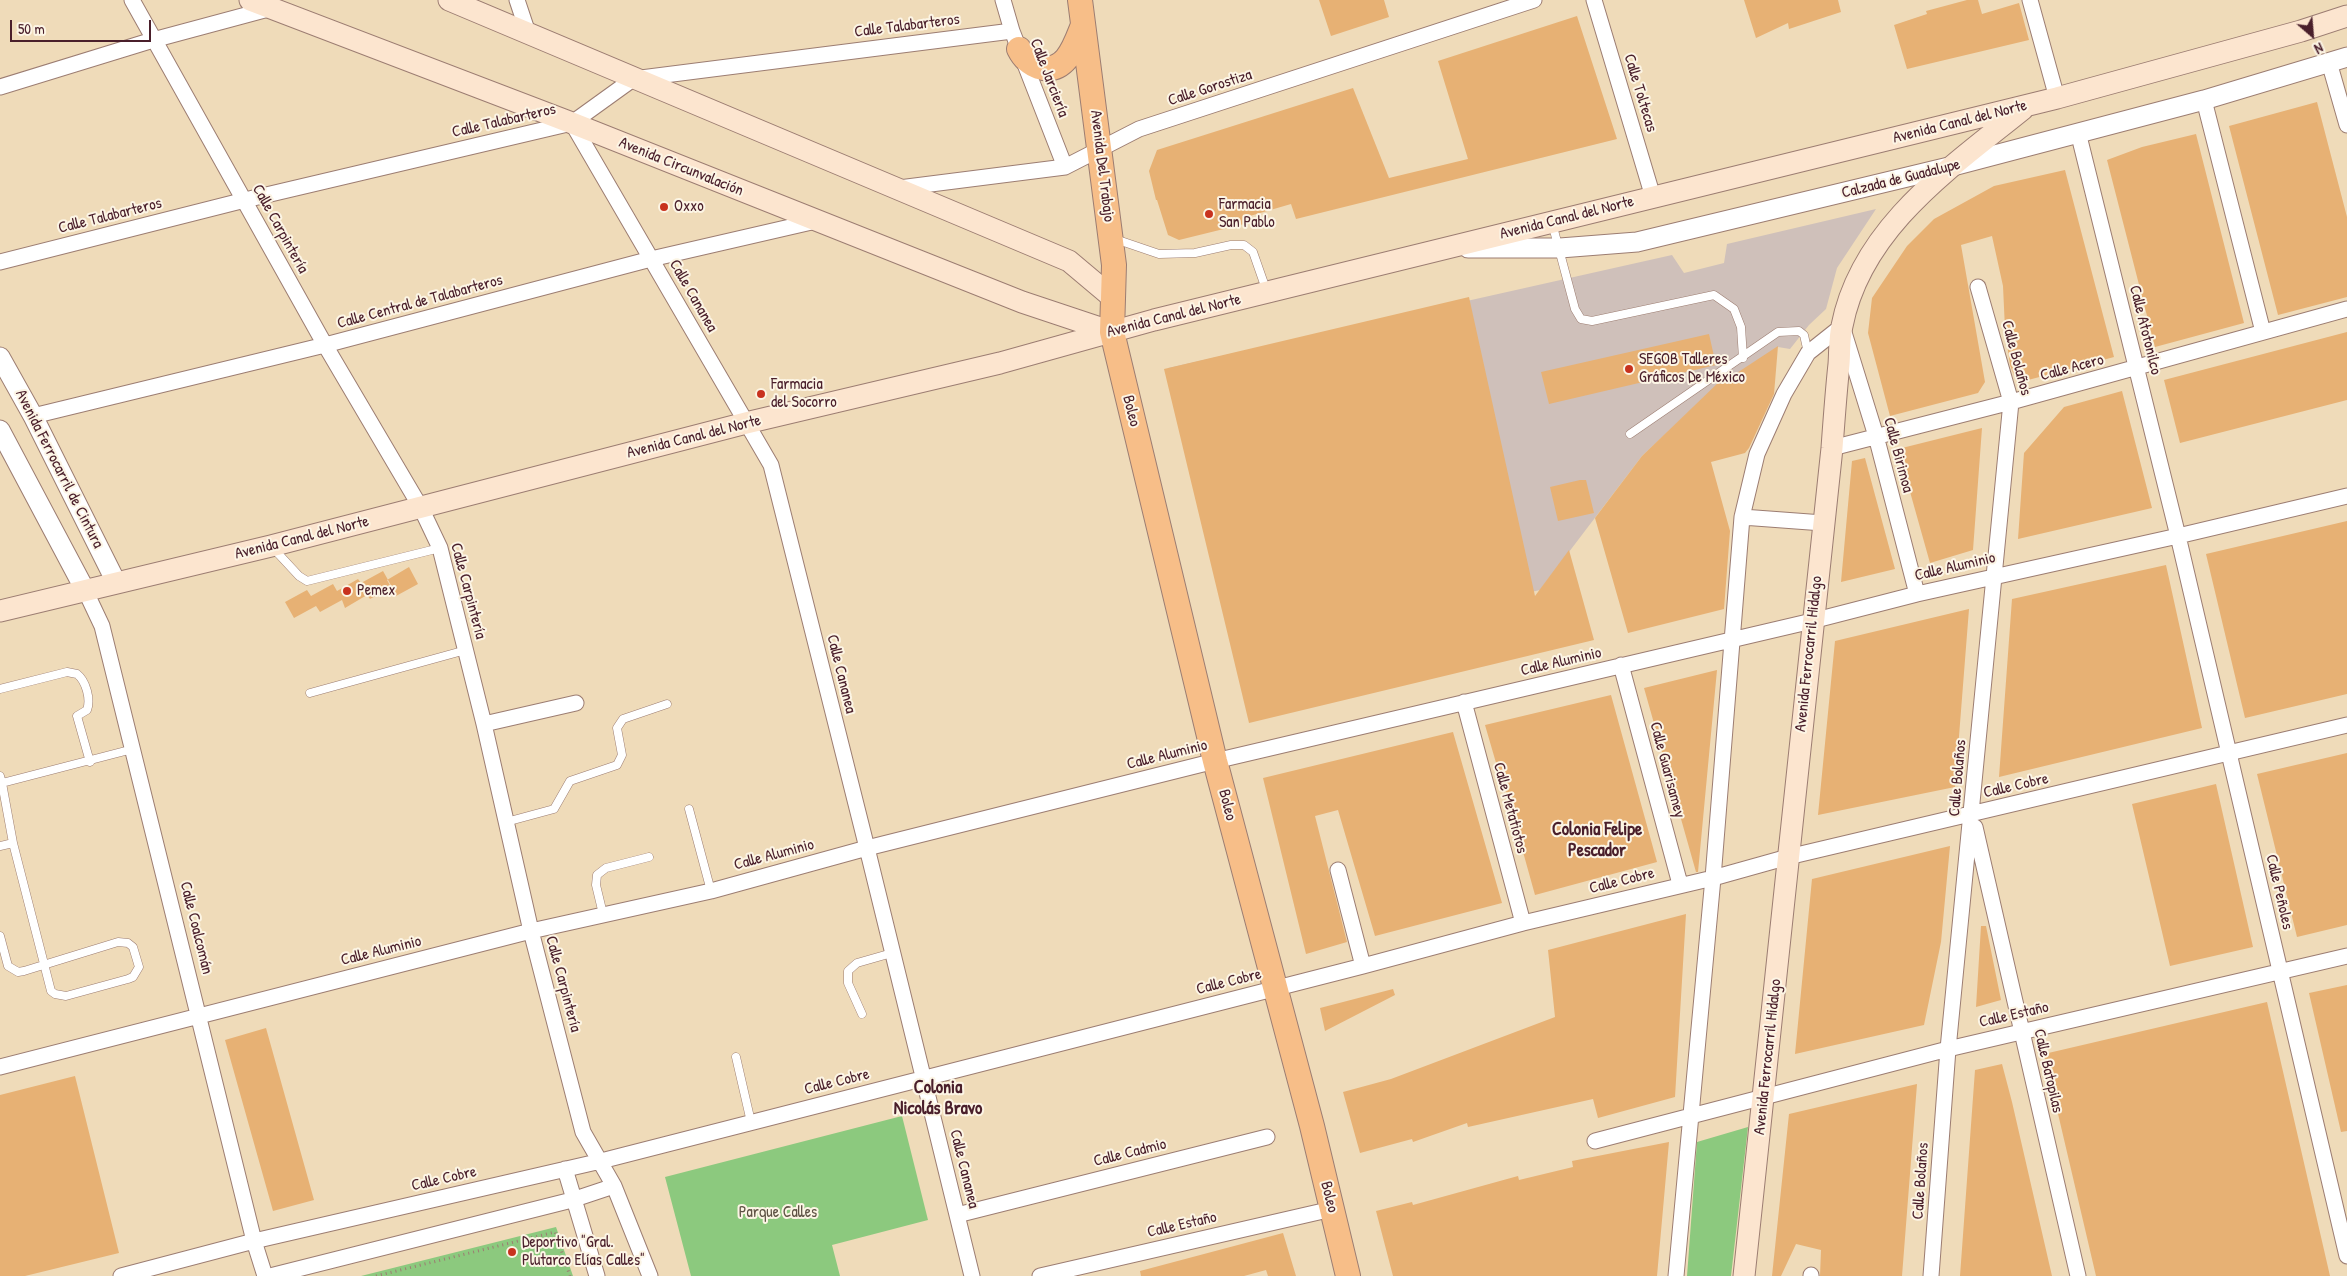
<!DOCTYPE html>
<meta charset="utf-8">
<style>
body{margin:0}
#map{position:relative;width:2347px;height:1276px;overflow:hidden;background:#efdbb9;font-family:"Patrick Hand",sans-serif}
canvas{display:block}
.north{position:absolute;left:2287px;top:10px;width:50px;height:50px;-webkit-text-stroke:4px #fcf5e5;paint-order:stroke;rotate:153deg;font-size:14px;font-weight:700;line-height:20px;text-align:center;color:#4a1f2b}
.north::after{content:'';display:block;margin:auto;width:18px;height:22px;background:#4a1f2b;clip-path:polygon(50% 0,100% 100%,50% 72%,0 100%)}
.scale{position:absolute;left:10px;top:20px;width:141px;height:22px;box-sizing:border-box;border:2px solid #4a1f2b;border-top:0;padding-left:6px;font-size:15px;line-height:18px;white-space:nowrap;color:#4a1f2b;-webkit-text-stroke:4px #fcf5e5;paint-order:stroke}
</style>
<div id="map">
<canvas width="2347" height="1276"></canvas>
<div class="north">N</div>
<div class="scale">50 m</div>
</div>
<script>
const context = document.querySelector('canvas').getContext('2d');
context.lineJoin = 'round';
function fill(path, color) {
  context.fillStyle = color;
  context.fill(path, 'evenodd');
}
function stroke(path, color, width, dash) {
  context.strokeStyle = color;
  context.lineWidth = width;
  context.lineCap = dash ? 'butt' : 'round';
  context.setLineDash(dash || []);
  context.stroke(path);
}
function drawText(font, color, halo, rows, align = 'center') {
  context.font = font + ' "Patrick Hand",sans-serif';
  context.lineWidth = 4;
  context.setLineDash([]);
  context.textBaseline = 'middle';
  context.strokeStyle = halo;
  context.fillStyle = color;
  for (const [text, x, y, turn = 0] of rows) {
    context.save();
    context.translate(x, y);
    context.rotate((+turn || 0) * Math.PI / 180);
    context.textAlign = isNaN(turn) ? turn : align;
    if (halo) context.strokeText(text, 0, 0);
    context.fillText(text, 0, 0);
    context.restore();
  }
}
fill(new Path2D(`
 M1876,209L1837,268L1826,309L1809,325L1790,349L1778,347L1711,391L1642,456L1540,590L1488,602L1168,368L1672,255L1684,273L1724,263L1727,244Z`), '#cfc0ba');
fill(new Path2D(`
 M902,1116L928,1220L832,1245L840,1276H691L665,1177Z
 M1748,1127L1731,1276H1687L1697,1142Z
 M556,1227L573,1276H361Z`), '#8cc97e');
fill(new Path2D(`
 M1319,0H1384L1389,17L1331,36Z
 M1744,0H1838L1841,12L1789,29L1788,23L1756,38Z
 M1967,0H1978L1982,14L2019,3L2029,40L1907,69L1894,25L1927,14L1926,11Z
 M1577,16L1617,139L1296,219L1291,204L1243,218L1244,224L1179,240L1168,235L1157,200H1156L1149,171L1157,150L1353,88L1389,178L1468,159L1438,61Z
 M2317,102L2347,217V297L2278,315L2229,126Z
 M2196,134L2244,323L2155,347L2107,160L2142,147Z
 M2065,170L2114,357L2017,383L2010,365L2005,329L2003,286L1992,236L1961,245L1985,382L1978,393L1890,416L1868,333L1872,298L1907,246L1934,219L1994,186Z
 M1469,297L1535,596L1569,550L1594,640L1249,723L1164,369Z
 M2347,332V400L2180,443L2164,380Z
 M1709,334L1716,365L1549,404L1541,372Z
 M1778,346L1774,394L1749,448L1745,453L1711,462L1730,531L1724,609L1628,633L1595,518L1642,456L1720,381V384Z
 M2122,391L2152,508L2018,539L2024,453L2064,407Z
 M1982,428L1973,550L1930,563L1898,449Z
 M1865,458L1895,569L1841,582L1852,461Z
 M1580,480H1586L1594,513L1558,521L1550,487Z
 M2347,521V694L2245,718L2206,554Z
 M2166,565L2202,728L1999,777L2012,599Z
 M409,567L418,584L396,596L387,580Z
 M383,571L392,587L370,599L367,595L345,608L342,600L320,612L316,606L294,618L285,602L307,590L311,596L333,584L337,591L358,579L361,583Z
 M1969,609L1955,787L1818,815L1835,641Z
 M1717,670L1698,872H1696L1644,688Z
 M1611,695L1657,862L1535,895L1503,780H1501L1485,725Z
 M1453,732L1502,903L1375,936L1338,810L1315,816L1347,942L1306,954L1263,778Z
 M2347,753V925L2297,937L2257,774Z
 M2216,784L2253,947L2170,966L2132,804Z
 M1950,846L1941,942L1924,1025L1795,1054L1812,879Z
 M1686,914L1675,1097L1598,1118L1593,1099L1468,1127L1467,1123L1413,1142L1412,1139L1360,1153L1343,1092L1391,1079L1555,1017L1548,950Z
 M1981,926H1986L2001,1000L1976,1007Z
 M2347,985V1131L2341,1132L2309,993Z
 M1393,989L1395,995L1325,1031L1320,1008Z
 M2267,1002L2330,1276H2096L2044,1054Z
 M266,1028L314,1200L273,1211L225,1040Z
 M2002,1064L2012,1102L2052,1276H1960L1975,1070Z
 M75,1076L119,1253L25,1276H0V1095Z
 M1917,1084L1902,1276H1820L1821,1250L1796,1244L1781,1276H1772L1789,1114Z
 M1669,1142L1657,1276H1393L1376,1211L1412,1202L1413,1205L1518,1176L1519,1180L1573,1167L1572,1161Z
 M1283,1233L1296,1276H1268L1266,1270L1244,1276H1141L1140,1271Z`), '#e7b174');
const service = new Path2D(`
 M1552,223L1575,309L1581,319L1592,321L1714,295L1734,309L1741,327L1743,358
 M1115,239L1159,254L1195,253L1231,245H1244L1253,252L1267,292
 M1630,434L1778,332L1799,331L1804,335L1808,353
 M273,548L299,576L307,581L440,548
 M0,689L67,672L77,674C86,681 91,699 87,710L77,716L90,762
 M310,693L466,650
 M0,776L2,783L133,749
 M689,809L711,891
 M506,822L554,809L570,781L617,765L622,755L617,728L623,719L667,704
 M0,846L13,843
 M603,914L596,885L597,875L606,868L649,857
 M0,936L8,966L18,972L24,971L118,942L128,943L133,947L139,967L133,977L128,979L66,996L55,994L51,991L13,843L2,783
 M862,1014L848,983V971L857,963L892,953
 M736,1057L751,1122`);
const minor = new Path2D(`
 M132,0L325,345L421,508L440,548L484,724L531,931L583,1132L614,1186L650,1276
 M517,0L528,33
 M1003,0L1012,31L1065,167
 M1594,0L1653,197
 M2030,0L2057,98
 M2329,62L2347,125
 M0,87L153,40L272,8
 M2204,100L2263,332
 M572,123L771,465L867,848L972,1276
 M2078,132L2178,536L2347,1256
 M899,188L1065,167L1139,129L1534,0
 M0,262L245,200L572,123L633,79L1012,31
 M33,416L325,345L651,259L816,221
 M1832,448L2011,402L2347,309
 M1742,517L1823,523
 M85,590L102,626L254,1241L265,1276
 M1621,665L1680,884
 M1464,702L1523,923
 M484,724L576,703
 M1975,827L2078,1276
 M1338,870L1363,966
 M0,1067L531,931L711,891L867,848L1215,761L1812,621L1917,594L2178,536L2347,496
 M1595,1141L1948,1049L2347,956
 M565,1169L597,1276
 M957,1215L1267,1137
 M121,1276L254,1241L601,1161L1363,966L1523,923L1713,878L1788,857L2347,725
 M270,1276L572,1200L614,1186
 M1040,1276L1332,1209
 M1676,1276L1713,878L1742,517L1757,454L1784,394L1808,353L1842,326L1876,436L1917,594
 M1811,1276V1275
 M1931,1276L1948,1049L2011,402L1978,287`);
const tertiary = new Path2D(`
 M1468,248H1560L1637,242L1953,166L2204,100L2347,57
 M0,357L33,416L116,582
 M0,430L85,590`);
const secondary = new Path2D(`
 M250,0L572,123L1022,302L1112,332
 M449,0L1069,261L1113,298
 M0,611L271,546L746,423L1000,363L1154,320L2057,98L2301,31L2347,16
 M1744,1276L1832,448C1834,420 1836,392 1839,364C1840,352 1839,339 1842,326C1861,228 1950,168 2023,109`);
const primary = new Path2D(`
 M1080,0L1114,265L1112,332L1215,761L1312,1126L1348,1276
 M1019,49C1023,57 1030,64 1039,67C1066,75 1075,45 1083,25`);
stroke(service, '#9c7d72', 9);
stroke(minor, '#9c7d72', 17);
stroke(tertiary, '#9c7d72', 21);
stroke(secondary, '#9c7d72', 23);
stroke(primary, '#9c7d72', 26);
stroke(new Path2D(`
 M376,1276L555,1232L570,1276`), '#9c7d72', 3, [1, 4]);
stroke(service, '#fff', 8);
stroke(minor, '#fff', 15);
stroke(tertiary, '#fff', 19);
stroke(secondary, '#fce5cf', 21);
stroke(primary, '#f7be88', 24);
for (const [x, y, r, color] of [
 [664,207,5,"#c8321e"],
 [1209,214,5,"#c8321e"],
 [1629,369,5,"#c8321e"],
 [761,394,5,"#c8321e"],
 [347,591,5,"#c8321e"],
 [512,1252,5,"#c8321e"]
]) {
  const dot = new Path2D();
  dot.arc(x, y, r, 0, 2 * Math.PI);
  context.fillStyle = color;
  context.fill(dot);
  stroke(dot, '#fcf5e5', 2);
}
drawText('16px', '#4a1f2b', '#fcf5e5', [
 ["Calle Talabarteros",907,26,-7],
 ["Calle Jarciería",1049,78,69],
 ["Calle Gorostiza",1210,88,-18],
 ["Calle Toltecas",1640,93,73],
 ["Calle Talabarteros",504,121,-13],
 ["Avenida Canal del Norte",1960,122,-14],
 ["Avenida Del Trabajo",1102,166,83],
 ["Avenida Circunvalación",681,167,22],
 ["Calzada de Guadalupe",1901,179,-14],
 ["Calle Talabarteros",110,216,-14],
 ["Avenida Canal del Norte",1567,218,-14],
 ["Calle Carpintería",280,229,61],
 ["Calle Cananea",693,296,60],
 ["Calle Central de Talabarteros",420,302,-15],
 ["Avenida Canal del Norte",1174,316,-14],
 ["Calle Atotonilco",2145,330,76],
 ["Calle Bolaños",2016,358,75],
 ["Calle Acero",2072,368,-15],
 ["Boleo",1131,411,76],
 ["Avenida Canal del Norte",694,437,-14],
 ["Calle Birimoa",1898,455,75],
 ["Avenida Ferrocarril de Cintura",59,469,63],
 ["Avenida Canal del Norte",302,538,-14],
 ["Calle Aluminio",1955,567,-13],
 ["Calle Carpintería",468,591,75],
 ["Avenida Ferrocarril Hidalgo",1809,654,-84],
 ["Calle Aluminio",1561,662,-13],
 ["Calle Cananea",841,674,76],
 ["Calle Aluminio",1167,755,-14],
 ["Calle Guarisamey",1667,770,75],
 ["Calle Bolaños",1958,778,-85],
 ["Calle Cobre",2016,786,-13],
 ["Boleo",1227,805,76],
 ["Calle Metatiotos",1510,808,75],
 ["Calle Aluminio",774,855,-15],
 ["Calle Cobre",1622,881,-14],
 ["Calle Peñoles",2279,892,77],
 ["Calle Coalcomán",196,928,76],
 ["Calle Aluminio",381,951,-14],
 ["Calle Cobre",1229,982,-14],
 ["Calle Carpintería",563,984,75],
 ["Calle Estaño",2014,1015,-13],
 ["Avenida Ferrocarril Hidalgo",1768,1057,-84],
 ["Calle Batopilas",2048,1071,77],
 ["Calle Cobre",837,1082,-14],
 ["Calle Cadmio",1130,1153,-14],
 ["Calle Cananea",964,1169,76],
 ["Calle Cobre",444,1179,-13],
 ["Calle Bolaños",1921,1181,-86],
 ["Boleo",1329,1197,76],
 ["Calle Estaño",1182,1225,-13]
]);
drawText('16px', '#4a1f2b', '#fcf5e5', [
 ["Farmacia",1219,205],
 ["San Pablo",1219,223],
 ["Oxxo",674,207],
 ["SEGOB Talleres",1639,360],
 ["Gráficos De México",1639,378],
 ["Farmacia",771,385],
 ["del Socorro",771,403],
 ["Pemex",357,591],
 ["Deportivo \"Gral.",522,1243],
 ["Plutarco Elías Calles\"",522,1261]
], 'left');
drawText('16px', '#5e5244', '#fcf5e5', [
 ["Parque Calles",778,1213]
]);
drawText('bold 18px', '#4a1f2b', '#fcf5e5', [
 ["Colonia Felipe",1597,830],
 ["Pescador",1597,851],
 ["Colonia",938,1088],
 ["Nicolás Bravo",938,1109]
]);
</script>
